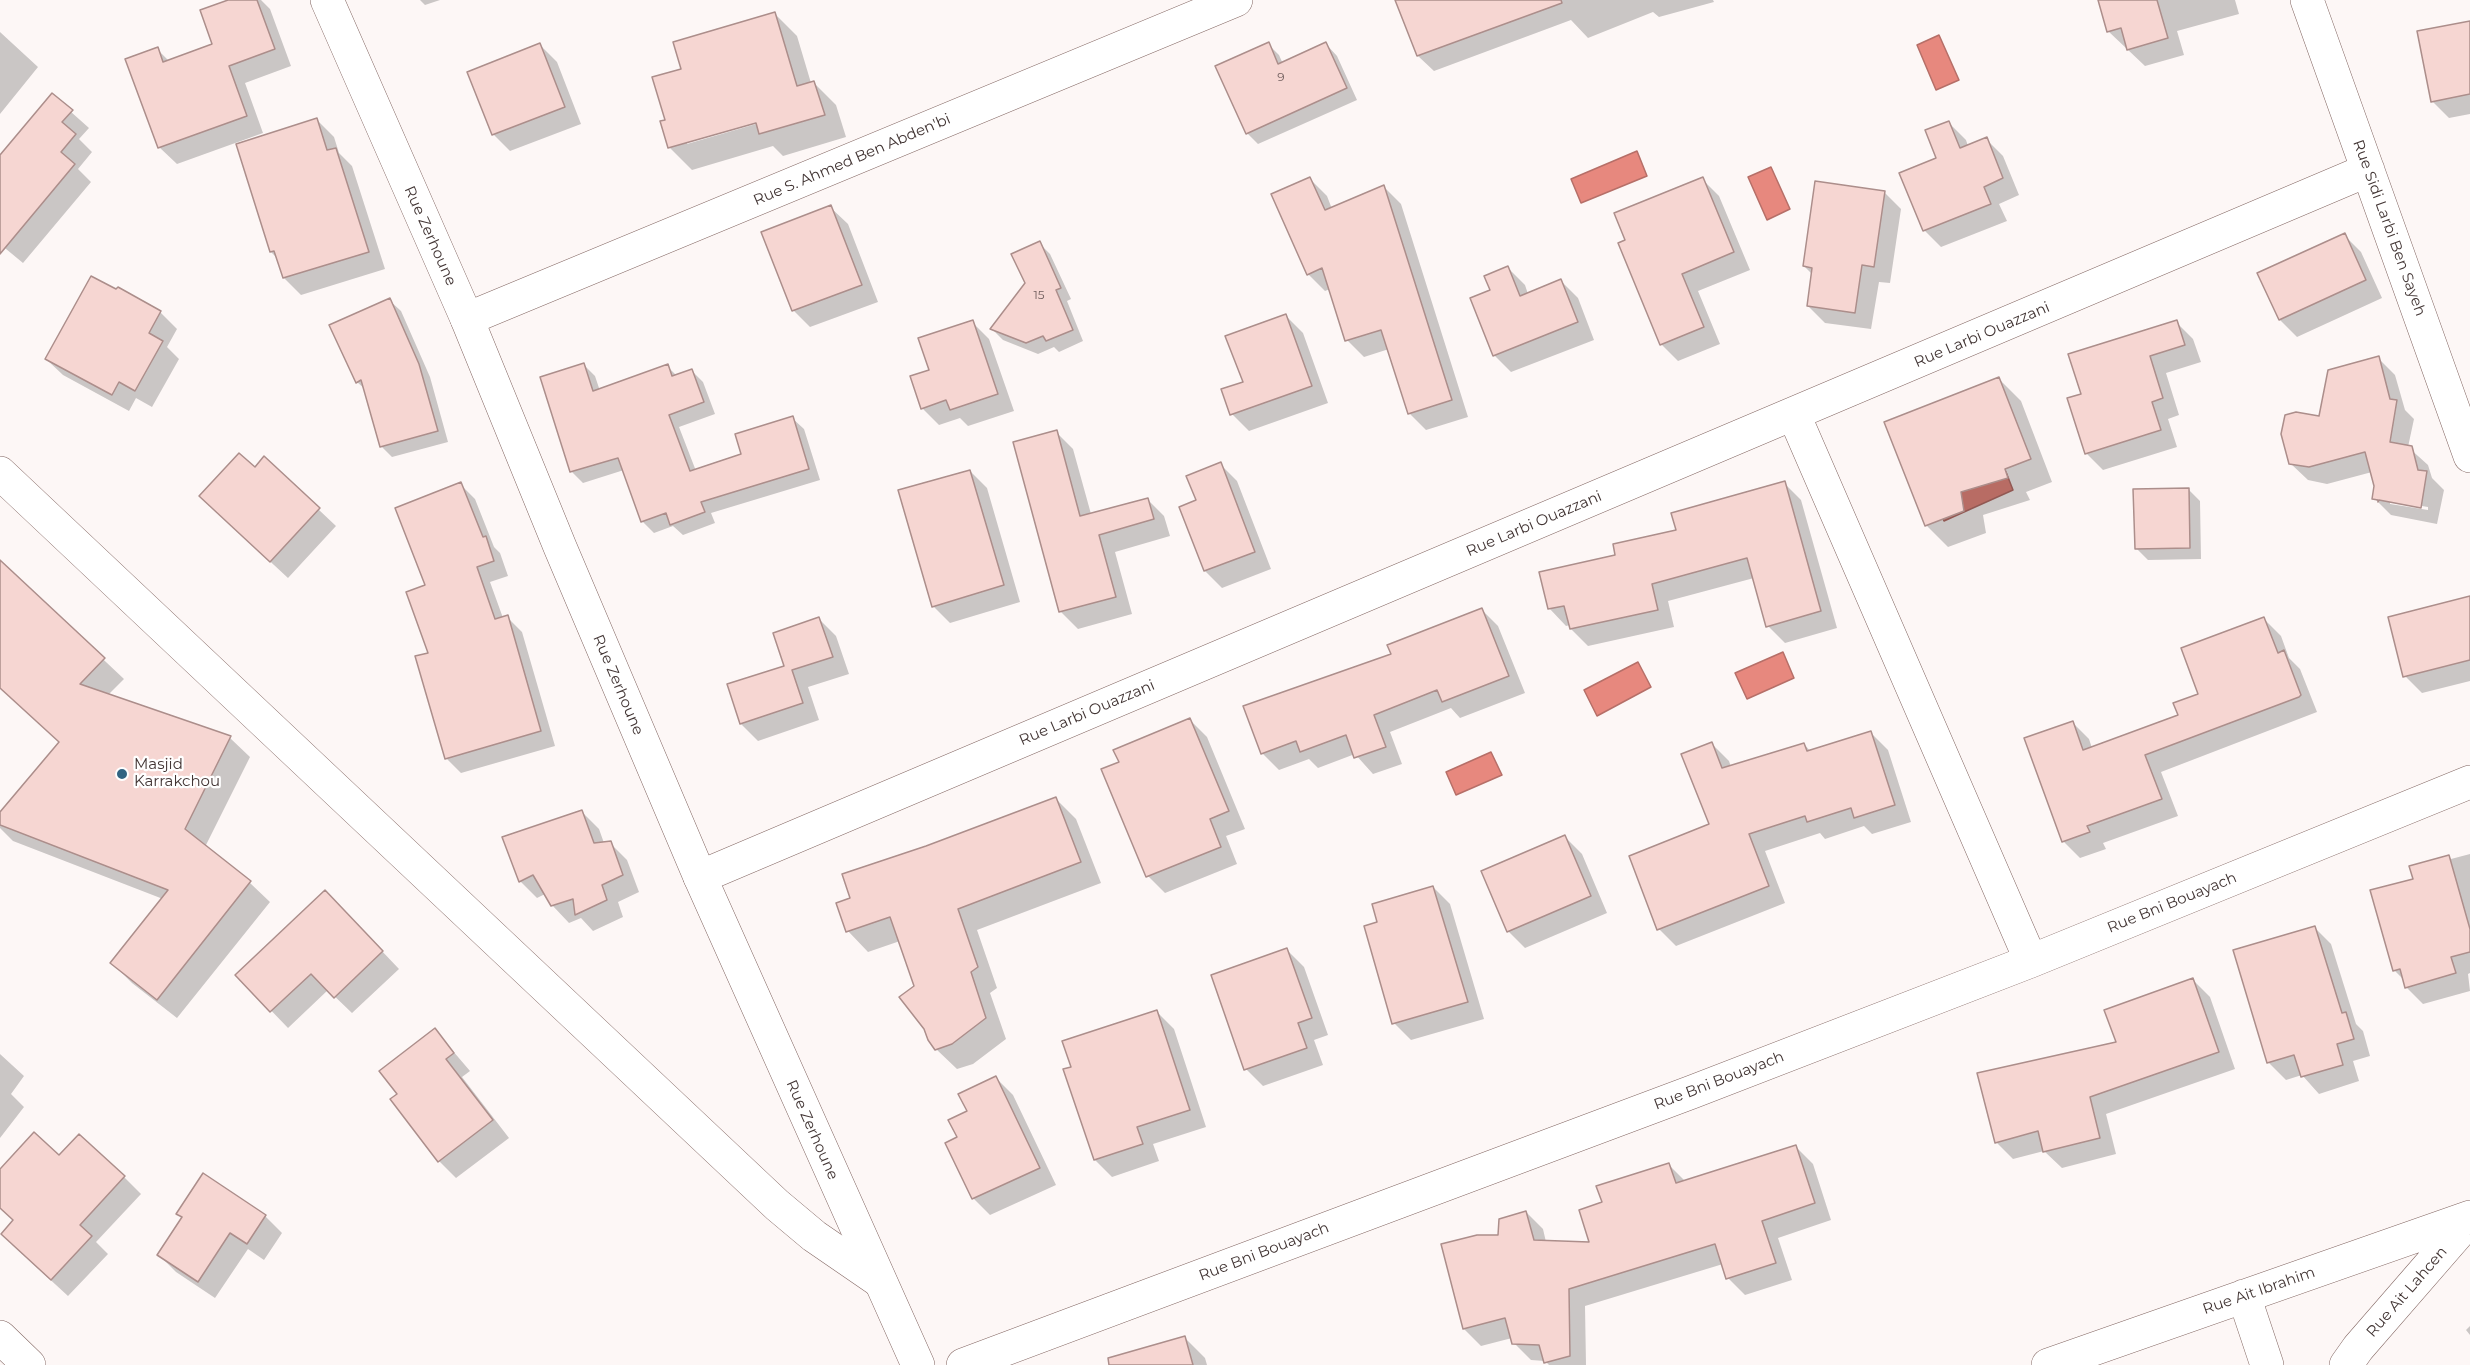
<!DOCTYPE html>
<style>
body{margin:0}
canvas{display:block;background:#fdf7f6}
</style>
<canvas width="2470" height="1365"></canvas>
<script>
const context = document.querySelector('canvas').getContext('2d');
context.lineJoin = 'round';
function fill(path, color) {
  context.fillStyle = color;
  context.fill(path, 'evenodd');
}
function stroke(path, color, width, dash) {
  context.strokeStyle = color;
  context.lineWidth = width;
  context.lineCap = dash ? 'butt' : 'round';
  context.setLineDash(dash || []);
  context.stroke(path);
}
function drawText(font, color, halo, rows, align = 'center') {
  context.font = font + ' Montserrat,sans-serif';
  context.lineWidth = 4.5;
  context.setLineDash([]);
  context.textBaseline = 'middle';
  context.strokeStyle = halo;
  context.fillStyle = color;
  for (const [text, x, y, turn = 0] of rows) {
    context.save();
    context.translate(x, y);
    context.rotate((+turn || 0) * Math.PI / 180);
    context.textAlign = isNaN(turn) ? turn : align;
    if (halo) context.strokeText(text, 0, 0);
    context.fillText(text, 0, 0);
    context.restore();
  }
}
const water = new Path2D(`
 M1939,35L1959,80L1936,90L1917,45Z
 M1637,151L1647,176L1581,203L1571,179Z
 M1771,167L1790,209L1767,220L1748,177Z
 M2006,472L2013,490L1944,521L1936,503Z
 M1783,652L1794,678L1747,699L1735,673Z
 M1638,662L1651,687L1597,716L1584,690Z
 M1491,752L1502,775L1456,795L1446,772Z`);
fill(water, '#e7887e');
stroke(water, '#b66f68', 1.5);
fill(new Path2D(`
 M232,0H261L270,9L291,66L245,83L263,133L177,164L159,147L157,49L169,61L214,44Z
 M420,0H440L425,5Z
 M1397,0H1713L1714,2L1659,17L1653,12L1588,38L1571,20L1434,71L1418,56Z
 M2099,0H2235L2239,14L2177,31L2184,55L2145,66L2108,31Z
 M775,14L797,36L811,83H814L836,105L846,137L783,156L773,146L692,170L669,147L667,121ZM763,119V122L687,144V141Z
 M2470,22V114L2449,118L2432,101Z
 M0,32L38,67L0,114Z
 M1268,44L1279,55L1283,64L1326,44L1337,56L1357,100L1258,144L1247,133Z
 M540,45L557,62L581,124L510,151L493,134Z
 M52,95L89,128L79,139L92,152L78,169L91,182L23,263L0,244V156Z
 M317,120L334,137L339,153L352,166L385,269L301,295L284,278L278,259L271,252Z
 M1949,123L1966,140L1968,146L1986,139L2003,156L2019,195L1999,204L2007,221L1941,247L1924,230L1938,159Z
 M1310,179L1327,196L1332,209L1384,187L1401,204L1468,417L1426,430L1409,413L1389,349L1364,357L1347,340L1330,289L1325,291L1308,274Z
 M1702,179L1719,196L1750,270L1698,291L1720,344L1678,361L1661,344Z
 M1884,192L1901,209L1890,283L1879,282L1871,329L1825,323L1808,306L1813,275L1804,266Z
 M830,207L848,224L878,302L810,327L793,310Z
 M2344,235L2361,252L2382,298L2297,337L2280,320L2259,273Z
 M1039,243L1050,254L1071,299L1067,301L1083,341L1059,352L1054,347L1038,354L1003,340L992,329L1027,283Z
 M1508,268L1525,285L1528,294L1561,281L1578,298L1594,340L1511,372L1494,355L1492,291Z
 M118,289L160,312L177,329L167,347L179,359L152,407L136,398L129,411L63,375L46,359Z
 M389,300L401,311L430,377L448,442L392,457L381,446L366,390L357,382Z
 M1286,316L1303,333L1328,403L1249,431L1232,414L1245,383Z
 M972,322L989,339L1014,411L968,426L960,418L939,425L922,408L931,371Z
 M2176,322L2193,339L2201,362L2166,373L2179,415L2168,419L2177,447L2103,470L2086,453L2083,395Z
 M2378,358L2395,375L2405,410L2414,419L2408,447L2428,465L2432,478L2444,490L2437,524L2391,515L2374,498L2376,486L2372,472L2327,484L2308,480L2290,463L2320,418ZM2390,501L2428,507V510L2390,504Z
 M584,365L595,376L600,391L667,366L677,376L691,370L703,382L715,414L679,427L696,471L743,455L792,418L804,429L820,480L711,513L715,523L683,535L673,526L654,533L642,521L624,470L583,483L572,472L542,378Z
 M1999,379L2021,401L2052,482L2026,492L2030,500L1983,515L1986,533L1948,547L1926,525Z
 M1056,432L1073,449L1091,514L1147,499L1164,516L1170,536L1115,552L1132,614L1078,629L1061,612L1015,443Z
 M264,458L336,526L288,578L218,513Z
 M1220,464L1237,481L1271,569L1222,588L1205,571L1181,508L1198,501Z
 M970,471L987,488L1020,602L950,623L933,606Z
 M1784,483L1801,500L1837,628L1785,643L1768,626L1754,578L1668,601L1674,627L1588,646L1571,629L1570,625L1566,626L1549,608L1677,531Z
 M460,484L475,499L494,547L500,553L508,576L490,582L503,618L507,617L522,632L555,746L461,773L446,758L430,654L427,586Z
 M2189,490L2200,501L2201,559L2148,560L2136,548Z
 M0,562L124,679L108,695L230,738L250,757L205,847L250,883L270,902L177,1018L132,983L112,963L163,899L13,841L0,828V814L61,743L0,686Z
 M2470,598V681L2422,693L2405,676Z
 M1481,609L1498,626L1525,693L1460,718L1451,708L1390,732L1402,764L1373,774L1355,754L1318,768L1309,759L1279,770L1262,753L1393,655Z
 M819,619L836,636L849,674L808,687L819,720L758,741L741,724L786,667Z
 M2264,619L2281,636L2289,658L2300,669L2317,712L2161,772L2178,816L2103,843L2106,849L2080,858L2063,841L2072,722L2089,739L2092,748L2180,716Z
 M1190,720L1207,737L1245,829L1226,836L1237,864L1165,893L1148,876L1103,770L1121,762Z
 M1871,733L1888,750L1911,822L1872,834L1864,826L1825,839L1820,833L1765,851L1785,903L1676,946L1659,929L1711,825L1712,744L1729,761L1731,767L1804,744L1811,752Z
 M1056,799L1076,819L1101,883L977,930L997,988L990,993L1006,1039L973,1064L957,1069L936,1049L900,941L868,952L848,931L838,904L852,899L927,848Z
 M582,812L599,829L604,843H610L627,860L639,892L618,902L623,917L593,931L581,918L569,923L552,905L545,894L537,898L520,881Z
 M1565,837L1582,854L1607,913L1525,948L1508,931Z
 M2470,854V973L2468,974L2470,991L2423,1004L2406,987L2404,980L2394,970L2414,880L2449,857L2451,859Z
 M1433,887L1450,904L1484,1019L1411,1040L1394,1023L1379,923Z
 M342,909L399,969L352,1013L328,990L288,1028L237,975Z
 M2314,927L2331,944L2356,1024L2363,1031L2370,1056L2353,1061L2359,1081L2319,1094L2302,1075L2286,1080L2269,1063L2235,951Z
 M1287,950L1304,967L1328,1035L1314,1040L1323,1065L1263,1086L1246,1069Z
 M2193,980L2210,997L2235,1069L2106,1114L2116,1154L2062,1168L2044,1151L2013,1159L1996,1142Z
 M1157,1012L1174,1029L1206,1127L1153,1144L1159,1161L1112,1177L1095,1160L1073,1068Z
 M435,1030L470,1071L462,1077L509,1138L456,1178L439,1161L399,1094Z
 M0,1054L24,1076L11,1094L24,1107L0,1138Z
 M996,1078L1013,1095L1056,1185L990,1215L973,1198L947,1144L959,1138L969,1112Z
 M1796,1147L1813,1164L1831,1220L1778,1238L1792,1280L1745,1295L1728,1278L1723,1264L1585,1306L1586,1365H1549L1545,1361L1531,1360L1514,1343L1512,1338L1481,1346L1464,1329L1443,1246L1500,1237L1526,1212L1543,1229L1546,1242L1591,1243L1604,1203L1669,1165L1686,1182Z
 M59,1157L124,1177L141,1194L96,1242L108,1254L68,1296L19,1251L15,1221L0,1207V1171Z
 M178,1214L265,1216L282,1233L264,1260L248,1249L215,1298L176,1272L159,1255L183,1218Z
 M2470,1326V1335L2466,1330Z
 M1184,1337L1205,1358L1207,1365H1134Z`), '#0003');
const building = new Path2D(`
 M228,0H257L275,49L229,66L247,116L158,148L125,59L158,47L163,62L212,44L200,10Z
 M1395,0H1561L1562,3L1417,56Z
 M2098,0H2157L2168,38L2127,50L2121,28L2107,32Z
 M775,12L797,86L814,81L825,115L759,134L756,123L668,148L660,121L665,120L652,77L681,69L673,42Z
 M2470,21V94L2431,102L2417,31Z
 M1269,42L1278,64L1326,42L1347,88L1246,134L1215,66Z
 M540,43L565,107L492,135L467,72Z
 M52,93L73,110L62,122L76,134L61,152L75,164L0,254V155Z
 M317,118L327,150L336,148L369,252L283,278L274,251L270,252L236,144Z
 M1949,121L1960,148L1987,137L2003,178L1984,187L1991,204L1923,231L1899,173L1936,158L1925,130Z
 M1310,177L1325,210L1384,185L1452,400L1408,414L1381,330L1345,341L1322,268L1307,275L1271,194Z
 M1703,177L1734,252L1682,274L1704,327L1660,345L1618,243L1625,240L1614,213Z
 M1815,181L1885,191L1874,267L1862,265L1855,313L1807,306L1812,268L1803,266Z
 M831,205L862,285L792,311L761,232Z
 M2345,233L2366,280L2279,320L2257,273Z
 M1040,241L1061,288L1056,290L1073,330L1046,341L1043,336L1026,343L990,329L1025,283L1011,254Z
 M1508,266L1520,296L1561,279L1578,322L1493,356L1470,298L1490,290L1484,276Z
 M91,276L116,289L118,287L161,311L149,333L163,341L135,391L119,382L112,395L45,359Z
 M390,298L419,364L438,431L380,447L361,380L356,383L329,325Z
 M1286,314L1312,386L1230,415L1221,389L1243,382L1225,336Z
 M973,320L998,394L950,410L946,400L921,409L910,376L929,370L918,338Z
 M2177,320L2185,345L2150,356L2163,398L2152,402L2161,430L2085,454L2067,398L2081,394L2068,354Z
 M2379,356L2390,399L2397,400L2390,442L2412,446L2418,470L2427,471L2421,508L2379,500L2378,502V500L2372,499L2374,486L2365,452L2309,467L2289,464L2281,434L2285,415L2296,412L2319,416L2328,370Z
 M584,363L593,391L668,364L672,376L692,369L704,402L669,415L690,471L741,454L735,434L793,416L809,469L701,502L705,512L670,525L666,513L641,522L618,458L570,472L540,377Z
 M1999,377L2031,459L2005,469L2008,478L1961,492L1964,511L1925,526L1884,422Z
 M1057,430L1080,516L1148,498L1154,519L1099,535L1116,597L1059,612L1013,442Z
 M239,453L255,467L264,456L320,508L270,562L199,496Z
 M1221,462L1255,552L1204,571L1179,507L1196,500L1186,476Z
 M970,470L1004,585L932,607L898,490Z
 M1785,481L1821,611L1766,627L1747,558L1652,584L1658,610L1570,629L1564,606L1548,609L1539,572L1615,555L1613,544L1676,530L1671,513Z
 M461,482L483,537L486,536L494,561L477,567L495,619L508,615L541,731L445,759L415,656L428,653L406,592L425,585L395,508Z
 M2189,488L2190,548L2135,549L2133,489Z
 M0,560L105,658L80,684L231,736L185,829L251,881L157,1000L110,963L168,890L0,825V812L59,742L0,688Z
 M2470,596V660L2403,677L2388,617Z
 M1482,608L1509,676L1442,702L1437,690L1374,715L1386,747L1354,758L1346,735L1300,752L1296,741L1261,754L1243,706L1391,654L1387,645Z
 M819,617L833,657L792,670L803,703L740,724L727,684L784,666L773,633Z
 M2264,617L2278,653L2284,650L2301,695L2299,697L2145,755L2162,799L2087,826L2090,832L2062,842L2024,738L2073,721L2083,750L2178,715L2173,703L2198,694L2181,648Z
 M1190,718L1229,811L1210,819L1221,847L1146,877L1101,769L1119,762L1113,750Z
 M1871,731L1895,805L1854,818L1851,808L1807,822L1805,816L1749,834L1769,886L1657,930L1629,856L1709,824L1681,754L1712,742L1722,768L1804,743L1807,751Z
 M1056,797L1081,862L958,909L978,967L971,972L986,1018L952,1044L935,1050L928,1040L924,1029L899,997L914,986L890,917L846,932L836,903L850,898L842,874L926,846Z
 M582,810L594,843L611,841L623,875L602,885L607,900L575,915L573,899L551,906L533,875L519,882L502,837Z
 M1565,835L1591,896L1507,932L1481,871Z
 M2449,855L2470,929V952L2451,957L2456,973L2405,988L2400,969L2393,971L2370,890L2413,879L2409,866Z
 M1433,886L1468,1002L1392,1024L1364,926L1377,922L1372,904Z
 M325,890L383,951L334,998L311,974L270,1012L235,975Z
 M2315,926L2342,1013L2346,1012L2354,1039L2337,1044L2343,1065L2301,1077L2294,1055L2267,1063L2233,950Z
 M1287,948L1312,1018L1298,1023L1307,1048L1244,1070L1211,975Z
 M2193,978L2219,1052L2090,1097L2100,1138L2043,1152L2038,1131L1995,1143L1977,1073L2116,1042L2104,1010Z
 M1157,1010L1190,1110L1137,1127L1143,1144L1094,1160L1063,1069L1071,1067L1062,1041Z
 M435,1028L454,1053L446,1059L493,1120L438,1162L390,1099L397,1094L379,1071Z
 M996,1076L1040,1168L972,1199L945,1143L957,1137L948,1120L967,1111L958,1094Z
 M34,1132L59,1155L79,1134L125,1176L80,1225L92,1236L51,1280L1,1234L13,1220L0,1208V1169Z
 M1796,1145L1815,1203L1762,1221L1776,1263L1726,1279L1715,1244L1569,1289L1570,1356L1544,1363L1539,1345L1512,1344L1505,1318L1463,1329L1441,1244L1477,1235H1498L1499,1219L1526,1211L1534,1240L1589,1242L1579,1210L1602,1202L1596,1186L1669,1163L1676,1183Z
 M203,1173L266,1215L247,1244L230,1233L198,1282L157,1255L182,1217L176,1214Z
 M1185,1336L1193,1365H1109L1108,1358Z`);
fill(building, '#f6d6d2');
stroke(building, '#ac8e8b', 1.5);
const street = new Path2D(`
 M2307,0L2470,456
 M467,319L1236,0
 M1794,415L2031,961
 M0,473L777,1205L814,1236L878,1280
 M700,877L2368,170
 M2244,1296L2267,1365
 M0,1337L29,1365
 M963,1365L1692,1092L2031,961L2470,782
 M2048,1365L2470,1217
 M2346,1365L2358,1348L2470,1219`);
const secondary = new Path2D(`
 M327,0L467,319L560,547L700,877L918,1365`);
stroke(street, '#846864', 34);
stroke(secondary, '#846864', 34);
stroke(street, '#fff', 33);
stroke(secondary, '#fff', 33);
for (const [x, y, r, color] of [
 [122,774,6,"#326482"]
]) {
  const dot = new Path2D();
  dot.arc(x, y, r, 0, 2 * Math.PI);
  context.fillStyle = color;
  context.fill(dot);
  stroke(dot, '#fff', 2);
}
drawText('12px', '#6f5d5c', null, [
 ["9",1281,77],
 ["15",1039,295]
]);
drawText('15px', '#423534', '#fff', [
 ["Rue S. Ahmed Ben Abden'bi",852,160,-23],
 ["Rue Sidi Larbi Ben Sayeh",2389,228,70],
 ["Rue Zerhoune",430,236,66],
 ["Rue Larbi Ouazzani",1982,335,-23],
 ["Rue Larbi Ouazzani",1534,524,-23],
 ["Rue Zerhoune",618,685,67],
 ["Rue Larbi Ouazzani",1087,713,-23],
 ["Rue Bni Bouayach",2172,903,-22],
 ["Rue Bni Bouayach",1719,1081,-21],
 ["Rue Zerhoune",812,1130,66],
 ["Rue Bni Bouayach",1264,1252,-21],
 ["Rue Ait Ibrahim",2259,1291,-19],
 ["Rue Ait Lahcen",2407,1292,-49]
]);
drawText('15px', '#423534', '#fff', [
 ["Masjid",134,765],
 ["Karrakchou",134,782]
], 'left');
</script>
